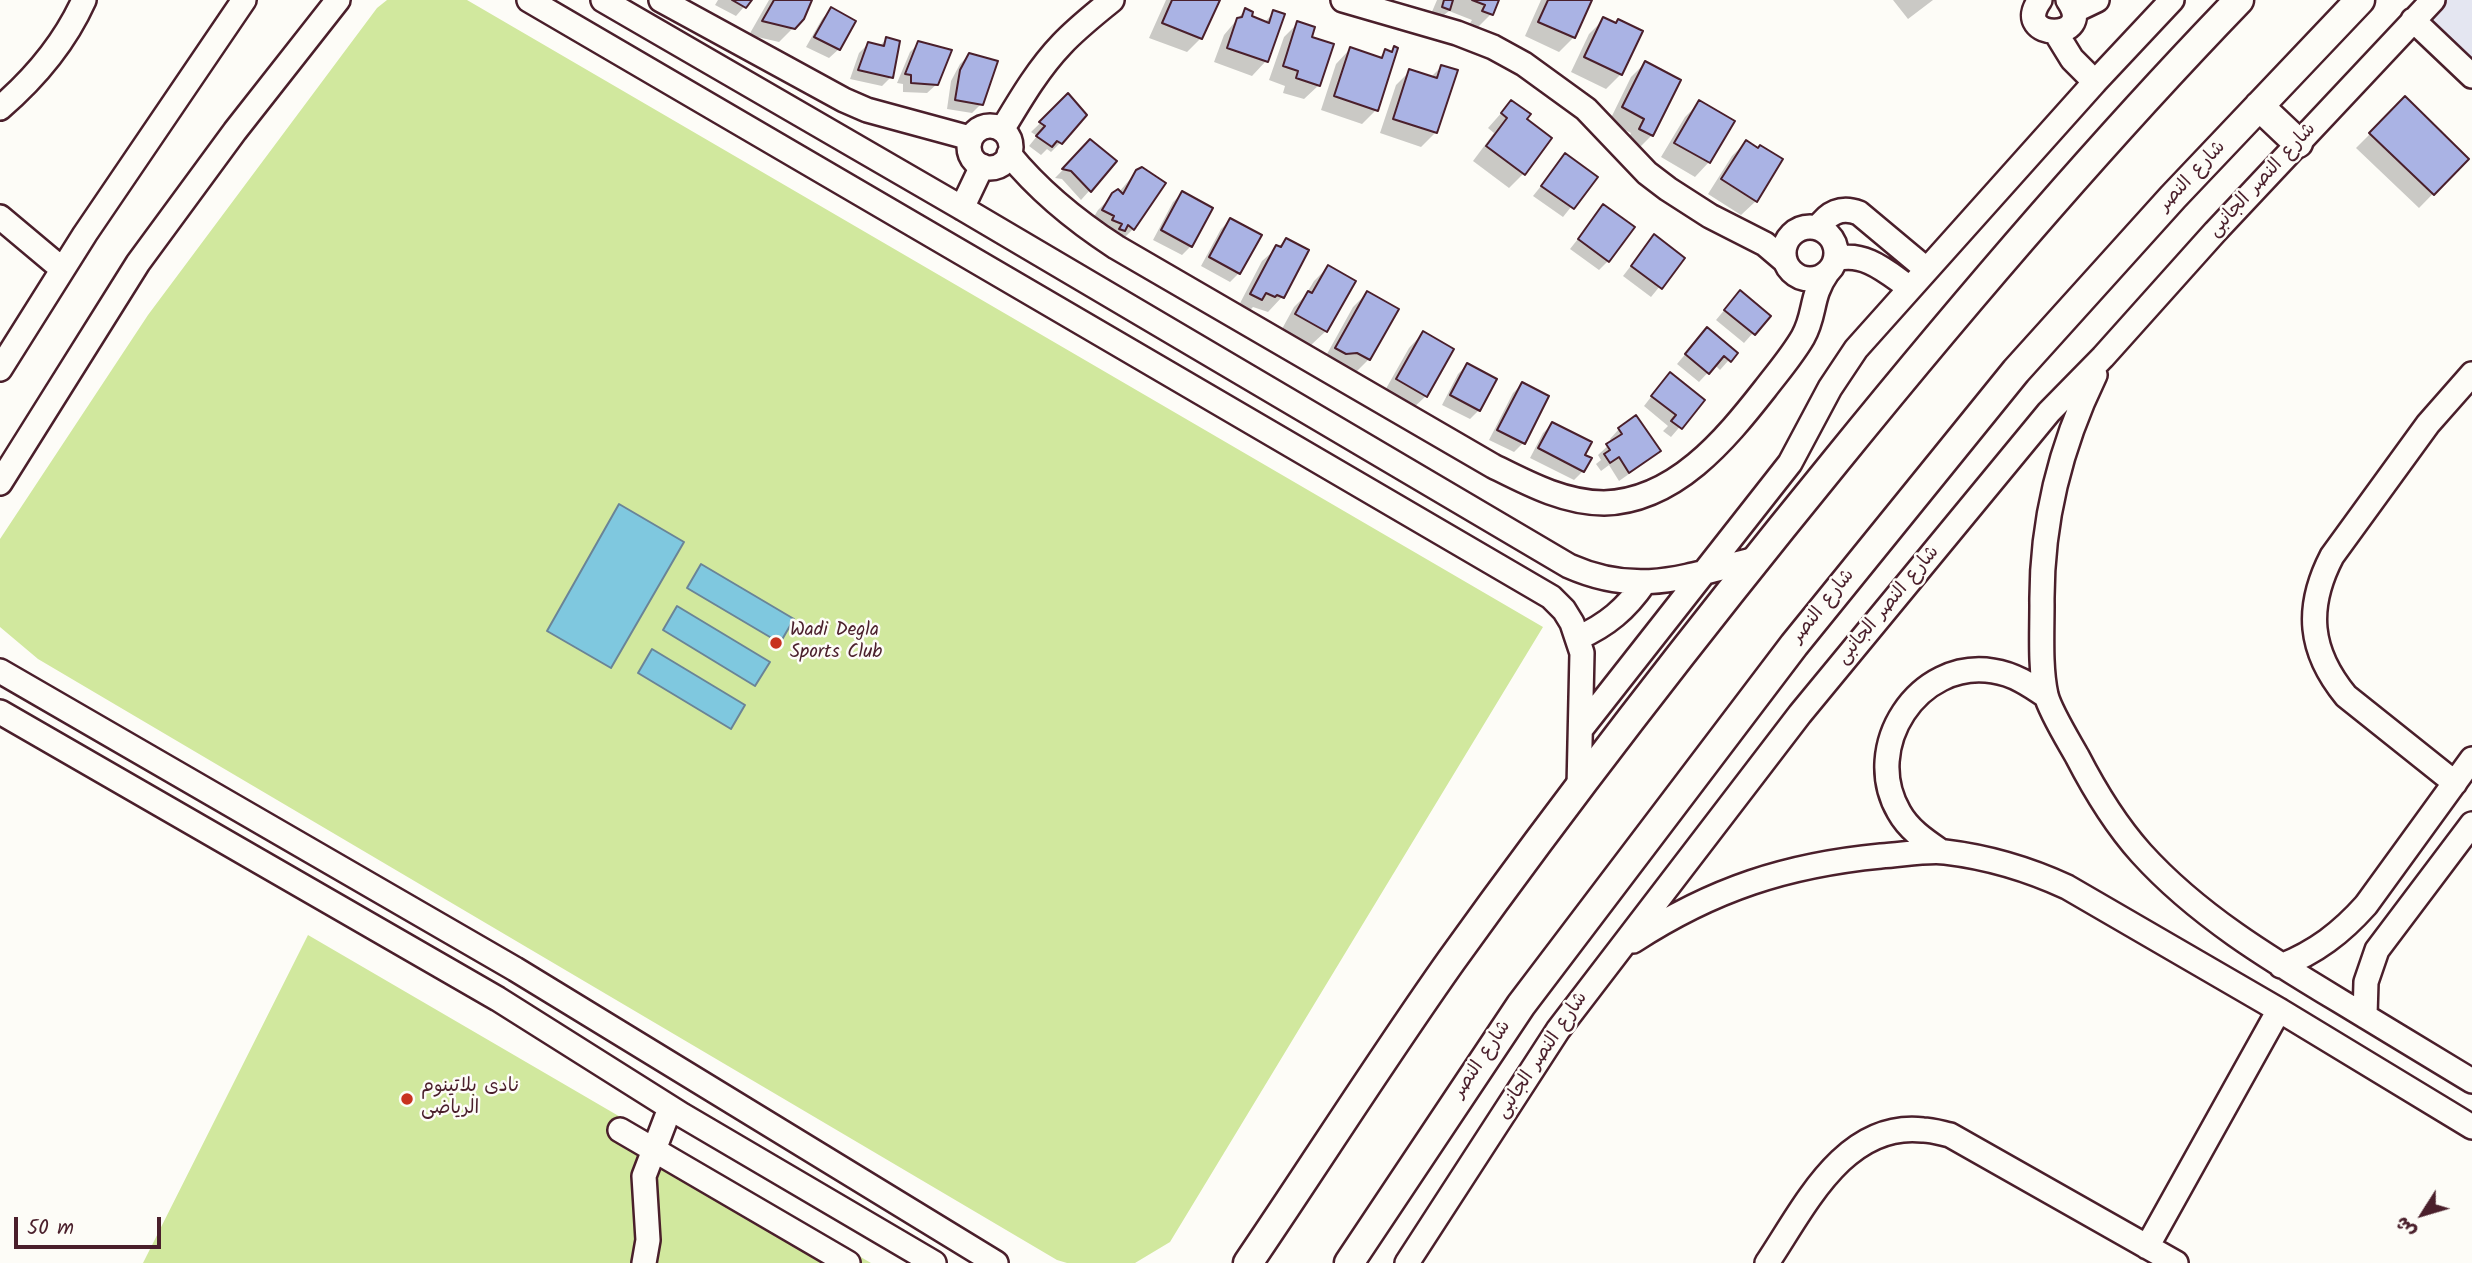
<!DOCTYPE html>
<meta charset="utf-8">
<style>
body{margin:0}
#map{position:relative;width:2472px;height:1263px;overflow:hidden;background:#fdfcf7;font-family:Kalam,"Playpen Sans Arabic",sans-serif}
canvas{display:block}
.north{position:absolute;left:2388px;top:1179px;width:70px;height:70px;-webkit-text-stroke:5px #fdfcf7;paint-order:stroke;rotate:233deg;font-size:19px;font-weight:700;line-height:28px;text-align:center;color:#4a1f2b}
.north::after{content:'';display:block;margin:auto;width:24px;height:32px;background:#4a1f2b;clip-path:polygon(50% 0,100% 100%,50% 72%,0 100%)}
.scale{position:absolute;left:14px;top:1217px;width:147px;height:32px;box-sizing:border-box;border:4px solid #4a1f2b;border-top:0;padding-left:9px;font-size:21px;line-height:24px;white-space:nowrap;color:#4a1f2b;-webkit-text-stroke:5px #fdfcf7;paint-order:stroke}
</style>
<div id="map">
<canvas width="2472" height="1263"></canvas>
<div class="north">ش</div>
<div class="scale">50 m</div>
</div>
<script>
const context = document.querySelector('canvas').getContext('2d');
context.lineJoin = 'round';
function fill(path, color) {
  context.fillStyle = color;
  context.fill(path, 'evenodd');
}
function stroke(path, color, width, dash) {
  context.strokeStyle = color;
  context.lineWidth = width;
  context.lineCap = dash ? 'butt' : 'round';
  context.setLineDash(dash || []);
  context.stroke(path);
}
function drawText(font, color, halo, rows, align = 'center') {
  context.font = font + ' Kalam,"Playpen Sans Arabic",sans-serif';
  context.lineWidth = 5;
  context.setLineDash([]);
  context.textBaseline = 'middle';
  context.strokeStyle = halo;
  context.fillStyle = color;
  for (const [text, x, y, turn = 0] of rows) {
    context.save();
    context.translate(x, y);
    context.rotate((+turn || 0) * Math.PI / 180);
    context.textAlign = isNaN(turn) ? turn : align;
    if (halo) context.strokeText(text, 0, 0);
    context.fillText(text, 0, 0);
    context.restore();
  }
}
fill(new Path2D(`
 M2415,0H2472V68L2406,9Z`), '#e4e6f1');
fill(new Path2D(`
 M387,0H467L1543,627L1170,1242L1135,1263H1067L1057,1260L38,659L0,627V539L148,315L377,8Z
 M308,935L871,1263H143Z`), '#d1e89e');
const water = new Path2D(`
 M619,504L684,542L611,668L547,631Z
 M701,564L794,619L780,643L687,588Z
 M677,606L770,662L755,686L663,630Z
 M652,649L745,705L731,729L638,673Z`);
fill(water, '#7fc8df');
stroke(water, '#6a8497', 2);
fill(new Path2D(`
 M718,0H750L736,16L715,5Z
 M769,0H810L794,27L779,42L749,35Z
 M1166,0H1218L1201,38L1187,52L1149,38Z
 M1437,0H1497L1491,14L1477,28L1469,25L1472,20L1449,11L1434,23L1428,21Z
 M1541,0H1590L1574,37L1559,52L1525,36Z
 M1893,0H1933L1908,19Z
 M831,9L839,49L829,58L806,47L822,19Z
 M1245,10L1250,18L1264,23L1274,12L1266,61L1252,76L1214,62L1224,35Z
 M1604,19L1641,32L1621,74L1606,89L1571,72L1589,34Z
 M1298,23L1310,38L1319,85L1304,99L1283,93L1285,86L1269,80L1284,37Z
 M886,39L891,77L882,86L850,79L859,53L868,44L879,47Z
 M919,43L937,84L927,93L903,92V84L897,83L910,52Z
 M1394,48L1376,110L1362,124L1321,110L1336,64L1350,49L1378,59L1386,51L1390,53Z
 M969,55L981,104L972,113L947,109L951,81L960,64Z
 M1645,63L1679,80L1652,135L1637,150L1626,144L1631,133L1609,122L1631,77Z
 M1441,67L1436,132L1421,147L1380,133L1396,85L1410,71L1430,78Z
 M1068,96L1061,142L1051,152L1047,149L1041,155L1029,146L1037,136L1031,132Z
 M2405,99L2467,159L2419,208L2356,148Z
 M1511,102L1524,173L1509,188L1473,161L1494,133L1488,128Z
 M1699,103L1732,122L1709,162L1695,177L1661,157L1685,117Z
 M1090,142L1115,162L1081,200L1062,179L1055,178Z
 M1746,142L1756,201L1741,215L1708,194L1732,156Z
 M1565,156L1595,177L1563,217L1533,196Z
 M1137,171L1133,229L1119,243L1089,225L1098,210L1113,195L1119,192Z
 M1182,193L1191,246L1182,255L1153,240L1173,202Z
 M1604,206L1608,261L1599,270L1570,249Z
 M1230,220L1239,273L1230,282L1201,266L1221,229Z
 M1654,236L1683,258L1651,297L1623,276Z
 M1286,240L1306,251L1282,297L1268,312L1253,307L1246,314L1237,309L1262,261Z
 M1328,267L1326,331L1311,345L1282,329L1294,307L1305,296L1314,281Z
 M1367,293L1396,309L1369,359L1354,374L1322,363L1353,307Z
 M1731,302L1768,316L1744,343L1716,320Z
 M1423,333L1426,396L1411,410L1383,394L1409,348Z
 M1698,339L1735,353L1720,370L1715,365L1699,382L1677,364Z
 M1467,365L1479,410L1470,419L1442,405L1458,374Z
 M1522,384L1523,443L1514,452L1489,440L1513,393Z
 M1661,384L1702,401L1671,437L1663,431L1668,426L1644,406Z
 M1552,424L1583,455V471L1574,480L1530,458L1543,433Z
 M1619,429L1659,450L1649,460L1619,481L1609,465L1601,471L1596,464L1601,460L1598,455L1612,442L1610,439Z`), '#0003');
const building = new Path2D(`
 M732,0H752L746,8Z
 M774,0H812L804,19L795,29L762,21Z
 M1172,0H1220L1202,39L1162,23Z
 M1444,0H1453L1450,10L1442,7Z
 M1472,0H1499L1493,15L1482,11L1485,5Z
 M1548,0H1592L1575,38L1538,22Z
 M831,7L856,21L840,50L814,37Z
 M1245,8L1253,12L1252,16L1269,23L1273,10L1285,14L1268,62L1227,48L1237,18L1242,17Z
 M1603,17L1616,23L1618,19L1643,31L1622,75L1584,57Z
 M1297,21L1315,27L1312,37L1334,44L1320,86L1296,78L1298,71L1283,66Z
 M886,37L900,41L893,78L858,70L868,42L884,46Z
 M918,41L952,50L938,85L911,83V75L905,74Z
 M1394,46L1398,48L1378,111L1334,96L1350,47L1382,58L1385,49L1392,52Z
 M969,53L998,61L983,105L955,100L960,70Z
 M1645,61L1681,80L1653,136L1639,129L1644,119L1622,107Z
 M1441,65L1458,70L1437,133L1393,119L1409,69L1437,78Z
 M1068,93L1087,115L1062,144L1057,141L1052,147L1036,136L1045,126L1039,122Z
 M2405,96L2469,159L2434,195L2369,133Z
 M1511,100L1531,114L1527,119L1552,138L1525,175L1486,146L1507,118L1501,113Z
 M1699,100L1735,121L1710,163L1674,143Z
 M1090,139L1117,161L1091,192L1071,171L1062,169Z
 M1746,140L1758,148L1760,145L1783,159L1757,202L1721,179Z
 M1565,153L1598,177L1574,209L1541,186Z
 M1142,167L1166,183L1134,230L1128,225L1125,231L1119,229L1122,224L1112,220L1114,216L1102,210L1112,193L1118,189L1123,194L1136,170Z
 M1182,191L1213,208L1192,247L1161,230Z
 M1603,204L1635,227L1609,262L1578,239Z
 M1230,218L1262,235L1240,274L1209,257Z
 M1654,234L1685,258L1662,289L1631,266Z
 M1286,238L1309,250L1284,298L1277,295L1275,297L1266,293L1262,300L1250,294L1276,245L1281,247Z
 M1328,265L1356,281L1327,332L1295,314L1308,291L1312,293Z
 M1740,290L1771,316L1755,335L1724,310Z
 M1367,291L1399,309L1370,360L1357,353L1346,354L1335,348Z
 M1707,327L1738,353L1731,362L1724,356L1709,374L1685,354Z
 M1423,331L1454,349L1427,397L1396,379Z
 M1467,363L1497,379L1480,411L1450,395Z
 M1670,372L1705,400L1682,429L1671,421L1676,415L1651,396Z
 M1522,382L1549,396L1525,444L1497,430Z
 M1636,415L1661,451L1629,473L1619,457L1610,463L1604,454L1610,450L1606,444L1622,434L1618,428Z
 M1552,422L1592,442L1585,455L1592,458L1584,472L1538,448Z`);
fill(building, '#aab3e4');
stroke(building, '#4a1f2b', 2);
const minor = new Path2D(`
 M529,0L1551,597L1564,610L1572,623L1582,653L1579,788
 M603,0L962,208L1569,566C1639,597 1686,576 1756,559
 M661,0L844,100L867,110L970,138
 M1343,0L1457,33L1493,47L1524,64L1586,109L1647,173L1668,189L1710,216L1765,244L1785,261
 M2040,0C2010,41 2098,42 2068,0
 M2074,11L2097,0
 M2413,20L2472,76
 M2056,33L2072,59L2095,82
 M0,108C35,78 65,42 84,0
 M969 147a21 21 0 1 1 42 0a21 21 0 1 1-42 0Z
 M1002,130C1020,100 1038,69 1062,44C1077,28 1095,14 1112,0
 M1009,154C1039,191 1076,221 1116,247L1493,466C1527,483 1564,503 1604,503C1675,501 1725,440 1765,389C1778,372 1792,356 1803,337C1816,314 1810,297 1827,273
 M962,208L982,166
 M0,217L62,269
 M1784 253a26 26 0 1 1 52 0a26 26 0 1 1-52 0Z
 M1818,228C1828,213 1841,206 1859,213L1926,269
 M1836,259C1865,251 1888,273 1910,288
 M0,369L85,234L244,0
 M2095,375C2060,447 2041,524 2042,605C2042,633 2040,668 2046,695C2050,711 2068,740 2077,756C2095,791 2115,824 2141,853C2197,915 2270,959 2340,1001C2384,1028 2428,1054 2472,1081
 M0,483L138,263L235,131L338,0
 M1578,638C1607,625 1626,609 1644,583
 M0,671L515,969L996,1263
 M0,712L498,999L682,1115L934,1263
 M1581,729L1790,463L1830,388L1856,349L2095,82L2172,0
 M2455,783L2346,696C2309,651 2305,608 2332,556L2428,424L2472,374
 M1942,852C1926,841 1909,830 1899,812C1861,747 1918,659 1993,671C2014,674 2030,685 2046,696
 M1633,941C1713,889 1787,865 1881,856C1901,855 1925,850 1945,852C1987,857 2028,869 2067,887L2279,1010L2472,1127
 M2281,966C2316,952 2341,933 2366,905L2472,759
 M2365,1016L2366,982L2377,950L2472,824
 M620,1130L848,1263
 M2147,1247L2279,1010
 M644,1263L648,1240L644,1176L670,1108
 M1407,1263L1558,1030L1800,714L2049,412L2103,357L2215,232L2433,0
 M1767,1263C1804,1208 1844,1121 1923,1130C1932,1130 1941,1133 1950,1135L2176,1263`);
const major = new Path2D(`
 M2259,106L2298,143
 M1248,1263C1316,1163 1381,1060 1451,961C1573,791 1702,625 1835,462C1964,303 2097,147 2239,0
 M1349,1263L1521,1005L1794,645L2016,371L2173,197L2360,0`);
stroke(minor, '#4a1f2b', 28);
stroke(major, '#4a1f2b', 33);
stroke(minor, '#fdfcf7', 23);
stroke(major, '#fdfcf7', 28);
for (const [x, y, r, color] of [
 [776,643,7,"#c8321e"],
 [407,1099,7,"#c8321e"]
]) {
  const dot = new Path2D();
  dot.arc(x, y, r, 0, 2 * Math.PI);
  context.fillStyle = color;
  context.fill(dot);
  stroke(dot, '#fdfcf7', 2.5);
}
drawText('19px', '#4a1f2b', '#fdfcf7', [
 ["شارع النصر",2193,177,-47],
 ["شارع النصر الجانبى",2263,181,-47],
 ["شارع النصر الجانبى",1889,606,-50],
 ["شارع النصر",1824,607,-51],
 ["شارع النصر الجانبى",1543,1056,-56],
 ["شارع النصر",1483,1060,-56]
]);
drawText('19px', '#4a1f2b', '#fdfcf7', [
 ["Wadi Degla",790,632],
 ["Sports Club",790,654],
 ["نادى بلاتينوم",421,1088],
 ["الرياضى",421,1110]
], 'left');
</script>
